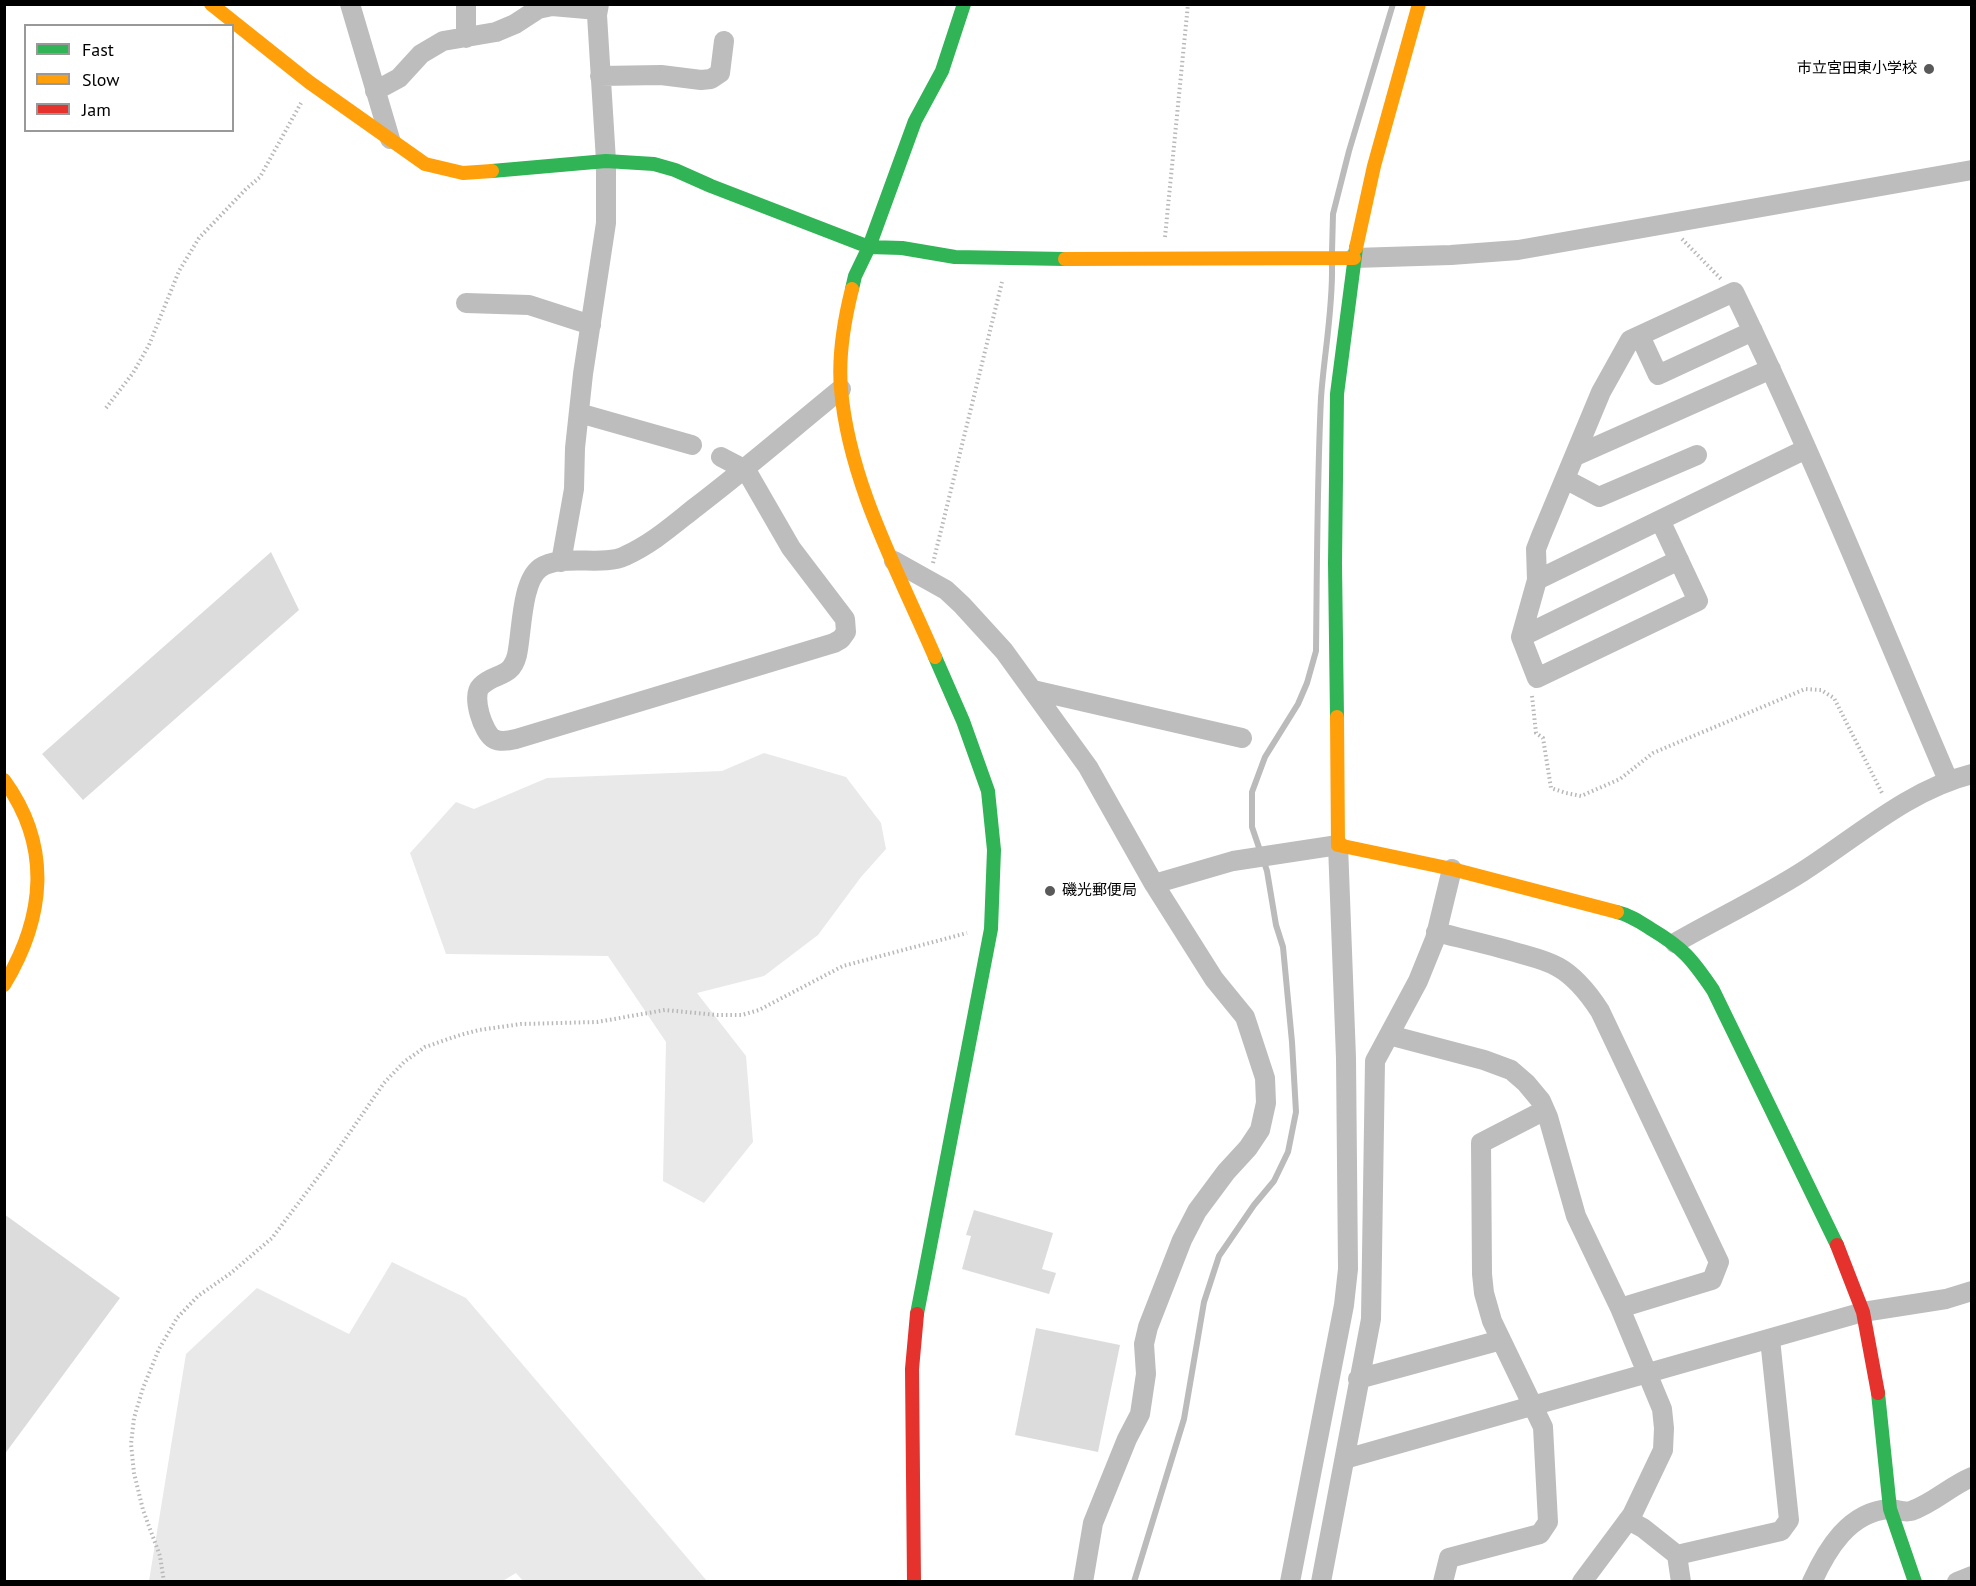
<!DOCTYPE html>
<meta charset="utf-8">
<style>
body{margin:0}
#map{position:relative;width:1976px;height:1586px;overflow:hidden;background:#fff;font-family:"PT Sans",sans-serif}
canvas{display:block}
.frame{position:absolute;inset:0;border:6px solid #000;pointer-events:none}
.legend{position:absolute;left:24px;top:24px;width:210px;height:108px;box-sizing:border-box;background:#fff;border:2px solid #999;margin:0;padding:8px 10px;list-style:none;font-size:18px;color:#000}
.legend li{display:flex;align-items:center;gap:12px;height:30px}
.legend b{width:30px;border:2px solid #999}
</style>
<div id="map">
<canvas width="1976" height="1586"></canvas>
<div class="frame"></div>
<ul class="legend">
<li><b style="height:8px;background:#30b455"></b>Fast</li>
<li><b style="height:8px;background:#ff9f0a"></b>Slow</li>
<li><b style="height:8px;background:#e5322d"></b>Jam</li>
</ul>
</div>
<script>
const context = document.querySelector('canvas').getContext('2d');
context.lineJoin = 'round';
function fill(path, color) {
  context.fillStyle = color;
  context.fill(path, 'evenodd');
}
function stroke(path, color, width, dash) {
  context.strokeStyle = color;
  context.lineWidth = width;
  context.lineCap = dash ? 'butt' : 'round';
  context.setLineDash(dash || []);
  context.stroke(path);
}
function drawText(font, color, halo, rows, align = 'center') {
  context.font = font + ' "PT Sans","Noto Sans JP",sans-serif';
  context.lineWidth = 6;
  context.setLineDash([]);
  context.textBaseline = 'middle';
  context.strokeStyle = halo;
  context.fillStyle = color;
  for (const [text, x, y, turn = 0] of rows) {
    context.save();
    context.translate(x, y);
    context.rotate((+turn || 0) * Math.PI / 180);
    context.textAlign = isNaN(turn) ? turn : align;
    if (halo) context.strokeText(text, 0, 0);
    context.fillText(text, 0, 0);
    context.restore();
  }
}
fill(new Path2D(`
 M764,753L846,777L881,823L886,849L861,877L818,935L764,976L697,993L746,1056L753,1142L704,1203L663,1181L666,1042L608,956L446,954L410,853L456,802L474,809L547,778L722,771Z
 M392,1262L466,1298L707,1581L524,1582L516,1573L501,1582L149,1581L186,1354L257,1288L349,1334Z`), '#e9e9e9');
stroke(new Path2D(`
 M1332,252L1333,214L1349,151L1393,4
 M1134,1582L1184,1419L1204,1302L1219,1256L1254,1205L1274,1181L1288,1152L1296,1112L1292,1042L1283,947L1276,925L1267,871L1252,827V792L1265,757L1298,704L1307,683L1316,651C1317,567 1317,482 1321,398C1324,354 1333,310 1332,265`), '#bbb', 6);
fill(new Path2D(`
 M271,552L299,610L83,800L42,754Z
 M974,1210L1053,1233L1042,1269L1056,1273L1049,1294L962,1269L971,1236L966,1235Z
 M4,1214L120,1298L4,1455Z
 M1036,1328L1120,1345L1098,1452L1015,1435Z`), '#dcdcdc');
stroke(new Path2D(`
 M1165,237L1188,4
 M1682,239L1721,279
 M106,408L133,373L149,345L179,271L199,238L246,189L260,177L301,103
 M933,563L1002,282
 M1532,696L1536,733L1543,738L1551,788L1566,793L1581,796L1620,779L1653,753L1805,689L1821,690L1834,698L1883,795
 M164,1582L160,1556L143,1510L134,1473L131,1444L134,1418L143,1388L159,1349L177,1318L198,1296L231,1273L272,1238L328,1164L384,1083L404,1062L425,1047L460,1035L479,1030L521,1024L597,1022L665,1010L717,1015H742L759,1010L843,966L967,933`), '#b8b8b8', 4, [1.5, 3]);
stroke(new Path2D(`
 M350,4L390,139
 M466,38V4
 M600,76L661,75L701,80L711,79L720,73L724,41
 M375,91L399,78L421,54L443,41L496,32L515,24L538,9L552,6L598,10
 M1354,258L1451,255L1518,250L1972,170
 M466,303L529,305L591,325
 M1640,336L1658,375L1753,331
 M579,413L692,445
 M1806,449L1537,580L1536,549L1541,536L1601,392L1630,340L1734,292C1812,452 1878,617 1948,780
 M1575,456L1771,369
 M721,457L746,470L791,548L845,619L846,632L841,639L834,643L516,739C508,741 500,742 494,739C483,733 471,696 481,686C495,672 511,679 517,655C522,633 521,582 540,568C562,553 602,567 625,556C652,544 673,525 696,507C746,469 793,428 841,389
 M1565,479L1599,497L1697,455
 M894,561L946,590L962,605L1004,651L1088,767L1154,884L1214,979L1245,1017L1265,1078L1266,1103L1260,1130L1248,1148L1226,1172L1197,1211L1182,1240L1148,1327L1144,1344L1146,1374L1140,1414L1127,1439L1093,1523L1083,1582
 M561,562L574,489L575,448L583,374L606,223V161L597,15L599,4
 M1537,580L1521,637L1537,678L1698,601L1660,520
 M1521,637L1679,560
 M1033,690L1242,738
 M1154,884L1233,861L1338,845L1346,1058L1348,1269L1344,1305L1290,1582
 M1436,932C1464,939 1491,945 1518,953C1532,957 1546,960 1558,967C1576,977 1589,994 1600,1011L1719,1262L1712,1280L1620,1308
 M1675,943C1717,919 1761,898 1802,872C1857,837 1908,790 1972,774
 M1389,1035L1484,1060L1511,1070L1526,1083L1541,1101L1548,1117L1576,1216L1620,1308L1662,1409L1664,1428L1663,1450L1632,1515L1582,1582
 M1358,1379L1501,1340
 M1345,1459L1863,1312L1946,1299L1972,1291
 M1628,1520L1643,1528L1677,1555L1681,1582
 M1677,1555L1781,1531L1789,1520L1770,1339
 M1321,1582L1371,1319L1375,1061L1418,981L1435,939L1452,869
 M1443,1582L1449,1558L1540,1534L1548,1522L1543,1427L1492,1321L1484,1293L1482,1274L1481,1143L1545,1110
 M1812,1582C1827,1549 1849,1512 1889,1509C1896,1509 1904,1513 1911,1511C1934,1503 1950,1486 1972,1477
 M1957,1582L1972,1576`), '#bdbdbd', 20);
stroke(new Path2D(`
 M492,171L606,161L654,164L675,170L711,186L869,247L902,248L955,257L1065,259
 M852,289L855,276L869,247L915,121L942,71L964,4
 M1337,717L1335,563L1337,394L1356,248
 M1617,912C1630,915 1640,922 1651,929C1683,948 1692,959 1713,990L1837,1245
 M917,1314L991,929L994,850L988,791L963,721L935,657
 M1878,1393L1890,1509L1915,1582`), '#30b455', 14);
stroke(new Path2D(`
 M211,4L309,82L425,164L463,173L492,171
 M1356,248L1374,166L1419,4
 M1065,259L1354,258
 M852,289C844,321 838,355 841,389C849,483 898,571 935,657
 M1337,717L1338,845L1452,869L1617,912
 M4,780C52,846 45,917 4,985`), '#ff9f0a', 14);
stroke(new Path2D(`
 M1837,1245L1863,1312L1878,1393
 M914,1582L912,1369L917,1314`), '#e5322d', 14);
for (const [x, y, r, color] of [
 [1929,69,6,"#595959"],
 [1050,891,6,"#595959"]
]) {
  const dot = new Path2D();
  dot.arc(x, y, r, 0, 2 * Math.PI);
  context.fillStyle = color;
  context.fill(dot);
  stroke(dot, '#fff', 2);
}
drawText('15px', '#000', '#fff', [
 ["市立宮田東小学校",1917,69],
 ["磯光郵便局",1062,891,"left"]
], 'right');
</script>
